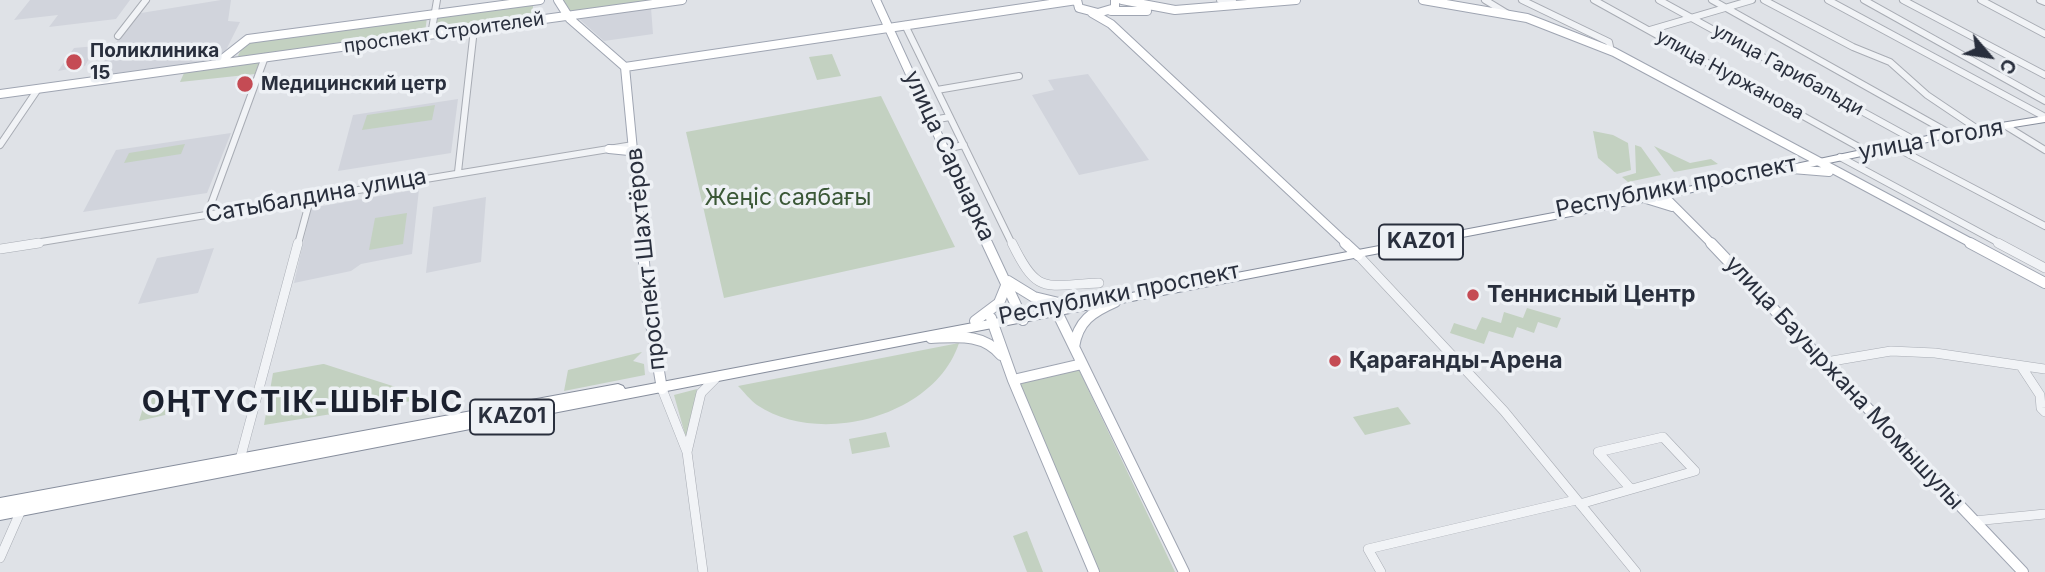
<!DOCTYPE html>
<meta charset="utf-8">
<style>
body{margin:0}
#map{position:relative;width:2045px;height:572px;overflow:hidden;background:#dfe2e7;font-family:Inter,sans-serif}
canvas{display:block}
.north{position:absolute;left:1954px;top:21px;width:70px;height:70px;-webkit-text-stroke:5px #eef1f5;paint-order:stroke;rotate:119deg;font-size:19px;font-weight:700;line-height:28px;text-align:center;color:#292f3d}
.north::after{content:'';display:block;margin:auto;width:24px;height:32px;background:#292f3d;clip-path:polygon(50% 0,100% 100%,50% 72%,0 100%)}
</style>
<div id="map">
<canvas width="2045" height="572"></canvas>
<div class="north">С</div>
</div>
<script>
const context = document.querySelector('canvas').getContext('2d');
context.lineJoin = 'round';
function fill(path, color) {
  context.fillStyle = color;
  context.fill(path, 'evenodd');
}
function stroke(path, color, width, dash) {
  context.strokeStyle = color;
  context.lineWidth = width;
  context.lineCap = dash ? 'butt' : 'round';
  context.setLineDash(dash || []);
  context.stroke(path);
}
function drawText(font, color, halo, rows, align = 'center') {
  context.font = font + ' Inter,sans-serif';
  context.lineWidth = 7;
  context.setLineDash([]);
  context.textBaseline = 'middle';
  context.strokeStyle = halo;
  context.fillStyle = color;
  for (const [text, x, y, turn = 0] of rows) {
    context.save();
    context.translate(x, y);
    context.rotate((+turn || 0) * Math.PI / 180);
    context.textAlign = isNaN(turn) ? turn : align;
    if (halo) context.strokeText(text, 0, 0);
    context.fillText(text, 0, 0);
    context.restore();
  }
}
fill(new Path2D(`
 M30,0H130L116,19L49,27L58,15L14,20Z
 M221,0H231L228,21L240,22L221,60L94,76L135,14Z
 M651,8L653,34L604,41L578,18Z
 M96,46L85,66L58,71L74,48Z
 M1088,74L1149,160L1079,175L1032,95L1054,90L1048,80Z
 M458,99L451,153L338,171L353,115Z
 M231,133L207,193L83,212L116,150Z
 M419,189L412,254L361,264L351,271L294,283L311,208Z
 M486,197L481,262L426,273L433,207Z
 M214,248L198,293L138,304L157,258Z`), '#d1d4dc');
fill(new Path2D(`
 M563,0H662L569,12Z
 M533,2V19L435,33L438,15Z
 M427,17L425,33L241,58L238,56L243,45L249,41Z
 M832,54L841,76L817,80L809,57Z
 M259,62L255,74L180,82L184,73Z
 M881,96L955,247L724,298L686,132Z
 M435,105L432,120L362,130L367,115Z
 M1593,131L1613,135L1628,143L1631,170L1617,174L1598,158Z
 M185,144L181,154L124,163L129,153Z
 M1635,145L1641,147L1661,175L1628,182L1622,177L1636,173Z
 M1654,146L1690,163L1711,159L1718,164L1674,172Z
 M407,213L403,244L369,250L375,218Z
 M1527,308L1561,318L1557,328L1538,322L1534,333L1517,327L1513,338L1489,331L1484,344L1450,333L1454,323L1476,330L1482,317L1501,323L1504,312L1523,318Z
 M959,343C935,417 819,447 757,405C750,400 744,392 738,386Z
 M642,352L633,361L644,364L645,375L564,391L568,370Z
 M323,364H324L430,398L264,425L273,373Z
 M1078,368L1175,572H1098L1017,380Z
 M697,389L689,436L686,438L674,395Z
 M172,393L165,415L139,421L146,398Z
 M1398,407L1411,424L1365,435L1353,417Z
 M886,432L890,447L852,454L849,439Z
 M1027,531L1043,572H1027L1013,536Z`), '#c3d1c1');
const minorFar1 = new Path2D(`
 M1220,0H1233
 M1485,0L1508,14
 M1522,0L1609,42L1611,51
 M1594,0L1866,151
 M1659,0L1916,141
 M1712,0L1951,134
 M1764,0L1853,47L1890,62L1927,95L1979,130
 M1828,0L2045,117
 M1864,0L2045,101
 M1903,0L2045,75
 M1981,0L2045,34
 M2040,0L2045,2
 M905,25L1012,244
 M1650,30L1752,0
 M431,35L437,0
 M118,36L146,0
 M937,90L1019,76
 M932,120L950,117
 M2006,126L2045,150
 M0,145L38,89
 M1893,146L2045,226
 M945,149L964,145
 M1840,157L2001,244
 M458,172L474,29
 M207,215L265,57
 M29,244L633,145
 M298,244L311,196`);
const minor = new Path2D(`
 M1012,243C1038,296 1044,285 1099,283
 M1998,243L2045,268
 M0,249L39,243
 M1358,255L1504,411L1636,572
 M1826,362L1891,351L1935,353L2045,369
 M2021,366L2040,395L2041,408L2045,412
 M662,389L687,452L703,572
 M687,452L701,393L715,379
 M239,463L298,243
 M1580,504L1695,471L1663,437L1598,452L1630,488
 M1974,521L2045,514
 M0,558L22,508
 M1381,572L1368,549L1576,500`);
const majorFar1 = new Path2D(`
 M558,0L570,19L625,67L642,244
 M876,0L988,244
 M1077,0L1079,8L1098,13L1115,8V0
 M1122,0L1175,10L1296,0
 M1423,0L1527,18L1614,52L1973,244
 M1111,11H1147
 M1092,13L1111,24L1347,244
 M220,61L248,39L540,0
 M625,67L1077,0
 M0,94L682,0
 M609,149L629,151L634,156
 M1792,169L1829,172
 M1659,191L1712,244
 M1646,199L1672,207`);
const major = new Path2D(`
 M642,243L649,312L662,389
 M987,243L1023,320
 M1345,243L1358,255
 M1711,243L2023,572
 M1970,243L2045,283
 M1054,306L1184,572
 M991,318L1013,380L1094,572
 M975,321L999,303L1008,281L1034,297L1063,304
 M931,338C957,337 983,333 1001,355
 M1074,347C1078,321 1092,312 1115,302
 M1013,380L1082,364`);
const highway = new Path2D(`
 M2045,116V122L1951,137L1664,198L0,520V498L618,384L623,386L625,389L1664,192L1951,131Z`);
stroke(minorFar1, '#a8acb4', 8);
stroke(minor, '#a8acb4', 10);
stroke(majorFar1, '#9fa5b2', 10);
stroke(major, '#9fa5b2', 12);
stroke(highway, '#878e9d', 2);
stroke(minorFar1, '#f1f3f6', 6);
stroke(minor, '#f1f3f6', 9);
stroke(majorFar1, '#fff', 8);
stroke(major, '#fff', 10);
fill(highway, '#fff');
for (const [x, y, r, color] of [
 [74,62,9,"#c54b54"],
 [245,84,9,"#c54b54"],
 [1473,295,7,"#c54b54"],
 [1335,361,7,"#c54b54"]
]) {
  const dot = new Path2D();
  dot.arc(x, y, r, 0, 2 * Math.PI);
  context.fillStyle = color;
  context.fill(dot);
  stroke(dot, '#eef1f5', 2.5);
}
drawText('19px', '#292f3d', '#eef1f5', [
 ["проспект Строителей",444,33,-8],
 ["улица Гарибальди",1788,70,29],
 ["улица Нуржанова",1730,75,29]
]);
drawText('bold 19px', '#292f3d', '#eef1f5', [
 ["Поликлиника",90,51],
 ["15",90,73],
 ["Медицинский цетр",261,84]
], 'left');
for (const [x, y, w] of [
 [1421,242,84],
 [512,417,84]
]) {
  const box = new Path2D();
  box.roundRect(x - w / 2, y - 17.5, w, 35, 5);
  context.fillStyle = '#eef1f5';
  context.fill(box);
  stroke(box, '#292f3d', 2);
}
drawText('bold 21px', '#292f3d', null, [
 ["KАZ01",1421,242],
 ["KАZ01",512,417]
]);
drawText('23px', '#292f3d', '#eef1f5', [
 ["улица Гоголя",1931,140,-10],
 ["улица Сарыарка",949,156,65],
 ["Республики проспект",1676,187,-11],
 ["Сатыбалдина улица",316,196,-10],
 ["проспект Шахтёров",646,259,-96],
 ["Республики проспект",1119,294,-11],
 ["улица Бауыржана Момышулы",1844,383,47]
]);
drawText('23px', '#3b5837', '#eef1f5', [
 ["Жеңіс саябағы",788,198]
]);
drawText('bold 23px', '#292f3d', '#eef1f5', [
 ["Теннисный Центр",1487,295],
 ["Қарағанды-Арена",1349,361]
], 'left');
context.letterSpacing = '2px';
drawText('bold 30px', '#1b202e', '#eef1f5', [
 ["ОҢТҮСТІК-ШЫҒЫС",303,403]
]);
context.letterSpacing = '0px';
</script>
